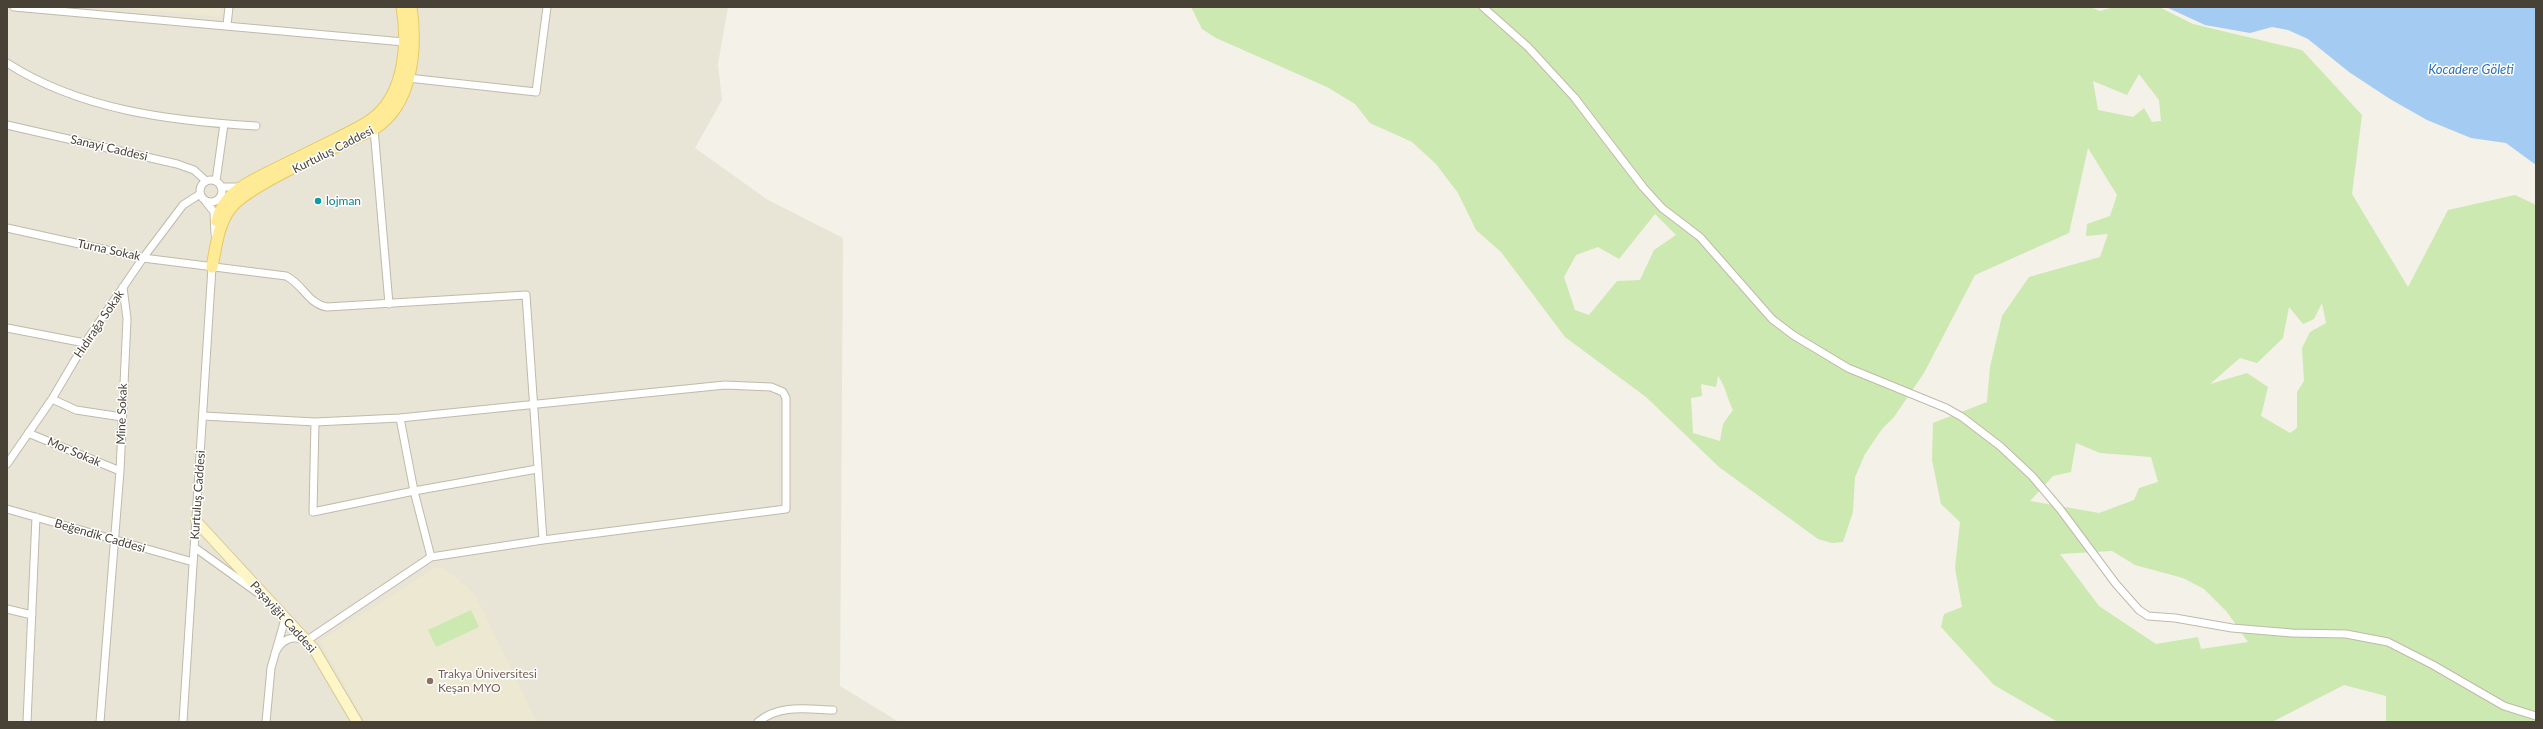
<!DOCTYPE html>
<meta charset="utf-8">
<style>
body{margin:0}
#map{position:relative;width:2543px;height:729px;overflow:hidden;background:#f4f1e8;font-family:Lato,sans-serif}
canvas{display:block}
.frame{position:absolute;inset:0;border:8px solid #484236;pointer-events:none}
</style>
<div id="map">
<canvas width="2543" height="729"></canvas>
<div class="frame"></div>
</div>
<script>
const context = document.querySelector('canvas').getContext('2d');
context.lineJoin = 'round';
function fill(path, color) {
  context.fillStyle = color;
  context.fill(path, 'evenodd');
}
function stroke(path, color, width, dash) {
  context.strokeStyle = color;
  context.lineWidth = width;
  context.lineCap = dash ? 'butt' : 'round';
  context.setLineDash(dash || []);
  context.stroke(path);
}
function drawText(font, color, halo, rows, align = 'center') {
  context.font = font + ' Lato,sans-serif';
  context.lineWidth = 3;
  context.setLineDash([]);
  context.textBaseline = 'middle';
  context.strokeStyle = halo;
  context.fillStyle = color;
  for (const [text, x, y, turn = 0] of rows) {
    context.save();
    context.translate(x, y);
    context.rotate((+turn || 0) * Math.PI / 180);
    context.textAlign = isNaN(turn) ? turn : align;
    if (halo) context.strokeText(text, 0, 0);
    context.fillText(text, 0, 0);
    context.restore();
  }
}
fill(new Path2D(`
 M7,7H728L718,64L722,100L695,148L768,200L843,238L840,686L899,722H7Z`), '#e8e4d6');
fill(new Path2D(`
 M112,7H221L220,17Z
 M435,568H442L454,575L475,594L537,722H365L320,641Z`), '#ede8d2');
fill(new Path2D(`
 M1191,7H2090L2100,11L2114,7H2159L2193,24L2302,50L2362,115L2352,194L2408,287L2448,210L2515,195L2536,205V722H2386V696L2344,685L2272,722H2058L1994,685L1941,627L1944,614L1962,607L1955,568L1960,522L1941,504L1932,460L1933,423L1987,402L1990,367L2002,316L2029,277L2100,257L2108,234L2086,236L2087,224L2110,216L2117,195L2088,148L2069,233L1975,275L1924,373L1894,417L1882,429L1865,454L1855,477L1853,512L1843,542L1832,543L1818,539L1719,467L1646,397L1565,337L1501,252L1476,230L1458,193L1436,164L1412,142L1370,123L1355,104L1327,87L1216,38L1202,29ZM2139,74L2159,100L2161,121L2152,122L2144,108L2133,117L2098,110L2093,81L2127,95ZM1655,214L1676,235L1654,250L1640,280L1617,281L1589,315L1575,310L1564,277L1576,255L1598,247L1619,259ZM2322,303L2326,323L2310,332L2302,348L2304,381L2297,392V428L2290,433L2261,416L2268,387L2247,373L2210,384L2240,358L2257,363L2283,338L2289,307L2303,324L2314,319ZM1718,376C1727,389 1726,396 1733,410L1723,424L1720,441L1693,433L1691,398L1702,396L1701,384L1716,387ZM2076,443L2100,453L2151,457L2158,482L2139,488L2134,500L2099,513L2030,501L2053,476L2071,472ZM2112,551L2135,565L2183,578L2204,589L2227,612L2248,642L2201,649L2198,637L2156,644L2099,606L2060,554Z
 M471,610L479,627L436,647L428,630Z`), '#cbe9b0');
fill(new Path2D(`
 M2166,7H2536V165L2506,143L2471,138L2427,120L2390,99L2349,72L2308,39L2288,30L2272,27L2250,33L2205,25Z`), '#a4cbf1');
const minor = new Path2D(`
 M14,7L404,42
 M1483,7L1528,47L1574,97L1643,187L1662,208L1700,237L1772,319L1793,335L1848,368L1946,408L1962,417L2000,446L2032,476L2060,509L2116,584L2139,610L2148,616L2175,618L2232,628L2292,633L2346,634L2388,642L2433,665L2504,706L2536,716
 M227,25L229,7
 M7,63C80,110 171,121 256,126
 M408,78L536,92L547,7
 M7,125L177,164L194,170L206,181
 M374,129L389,304
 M200 191a11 11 0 1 1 22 0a11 11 0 1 1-22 0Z
 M216,181L224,124
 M221,187H239
 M206,202L214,212L215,234
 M7,228L143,258L286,276C303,284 308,304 327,307L526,295L543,540
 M7,328L85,343
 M52,399L76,410L122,417
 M203,416L315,422L400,418L725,385L771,387L783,392L786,398V509L543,540L431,557L306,641C292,634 281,640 275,653
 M400,418L414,491L431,557
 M315,422L313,512L414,491L537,469
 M28,433L120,471
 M7,464L52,399L85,343L143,258L183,205L200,194
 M7,509L193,562
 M194,547L258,593
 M7,609L32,615
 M27,722L36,517
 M100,722L120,471L127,319L123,287
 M183,722L212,267
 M266,722L271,668L285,619
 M758,722C779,704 807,709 833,710`);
const secondary = new Path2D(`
 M196,521L314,649L357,722`);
const primary = new Path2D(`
 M217,221C223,195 243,185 265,174C289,162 314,150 338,138C351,131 366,125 377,115C405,90 408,42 402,7
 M212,267C216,247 218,225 230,209C247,185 343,144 374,129C413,105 417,48 411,7`);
stroke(minor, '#c0baaa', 9);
stroke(secondary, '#d5c997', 12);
stroke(primary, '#e5ca65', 13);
stroke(minor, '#fff', 7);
stroke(secondary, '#fff6c7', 10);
stroke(primary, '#ffea96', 11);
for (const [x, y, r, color] of [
 [318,201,4,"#0f9aa8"],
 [430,681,4,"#8d6e63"]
]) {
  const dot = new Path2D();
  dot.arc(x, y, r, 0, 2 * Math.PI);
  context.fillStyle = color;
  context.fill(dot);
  stroke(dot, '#fff', 1.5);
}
drawText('12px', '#484236', '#fff', [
 ["Sanayi Caddesi",109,148,13],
 ["Kurtuluş Caddesi",333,150,-27],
 ["Turna Sokak",109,250,12],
 ["Hıdırağa Sokak",99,324,-56],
 ["Mine Sokak",122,414,-88],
 ["Mor Sokak",74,452,23],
 ["Kurtuluş Caddesi",198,495,-86],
 ["Beğendik Caddesi",100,536,16],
 ["Paşayiğit Caddesi",283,617,48]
]);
drawText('12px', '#0d838f', '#fff', [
 ["lojman",326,201]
], 'left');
drawText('12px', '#785e54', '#fff', [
 ["Trakya Üniversitesi",438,674],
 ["Keşan MYO",438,688]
], 'left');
drawText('italic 13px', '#2d71b6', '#fff', [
 ["Kocadere Göleti",2471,70]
]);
</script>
